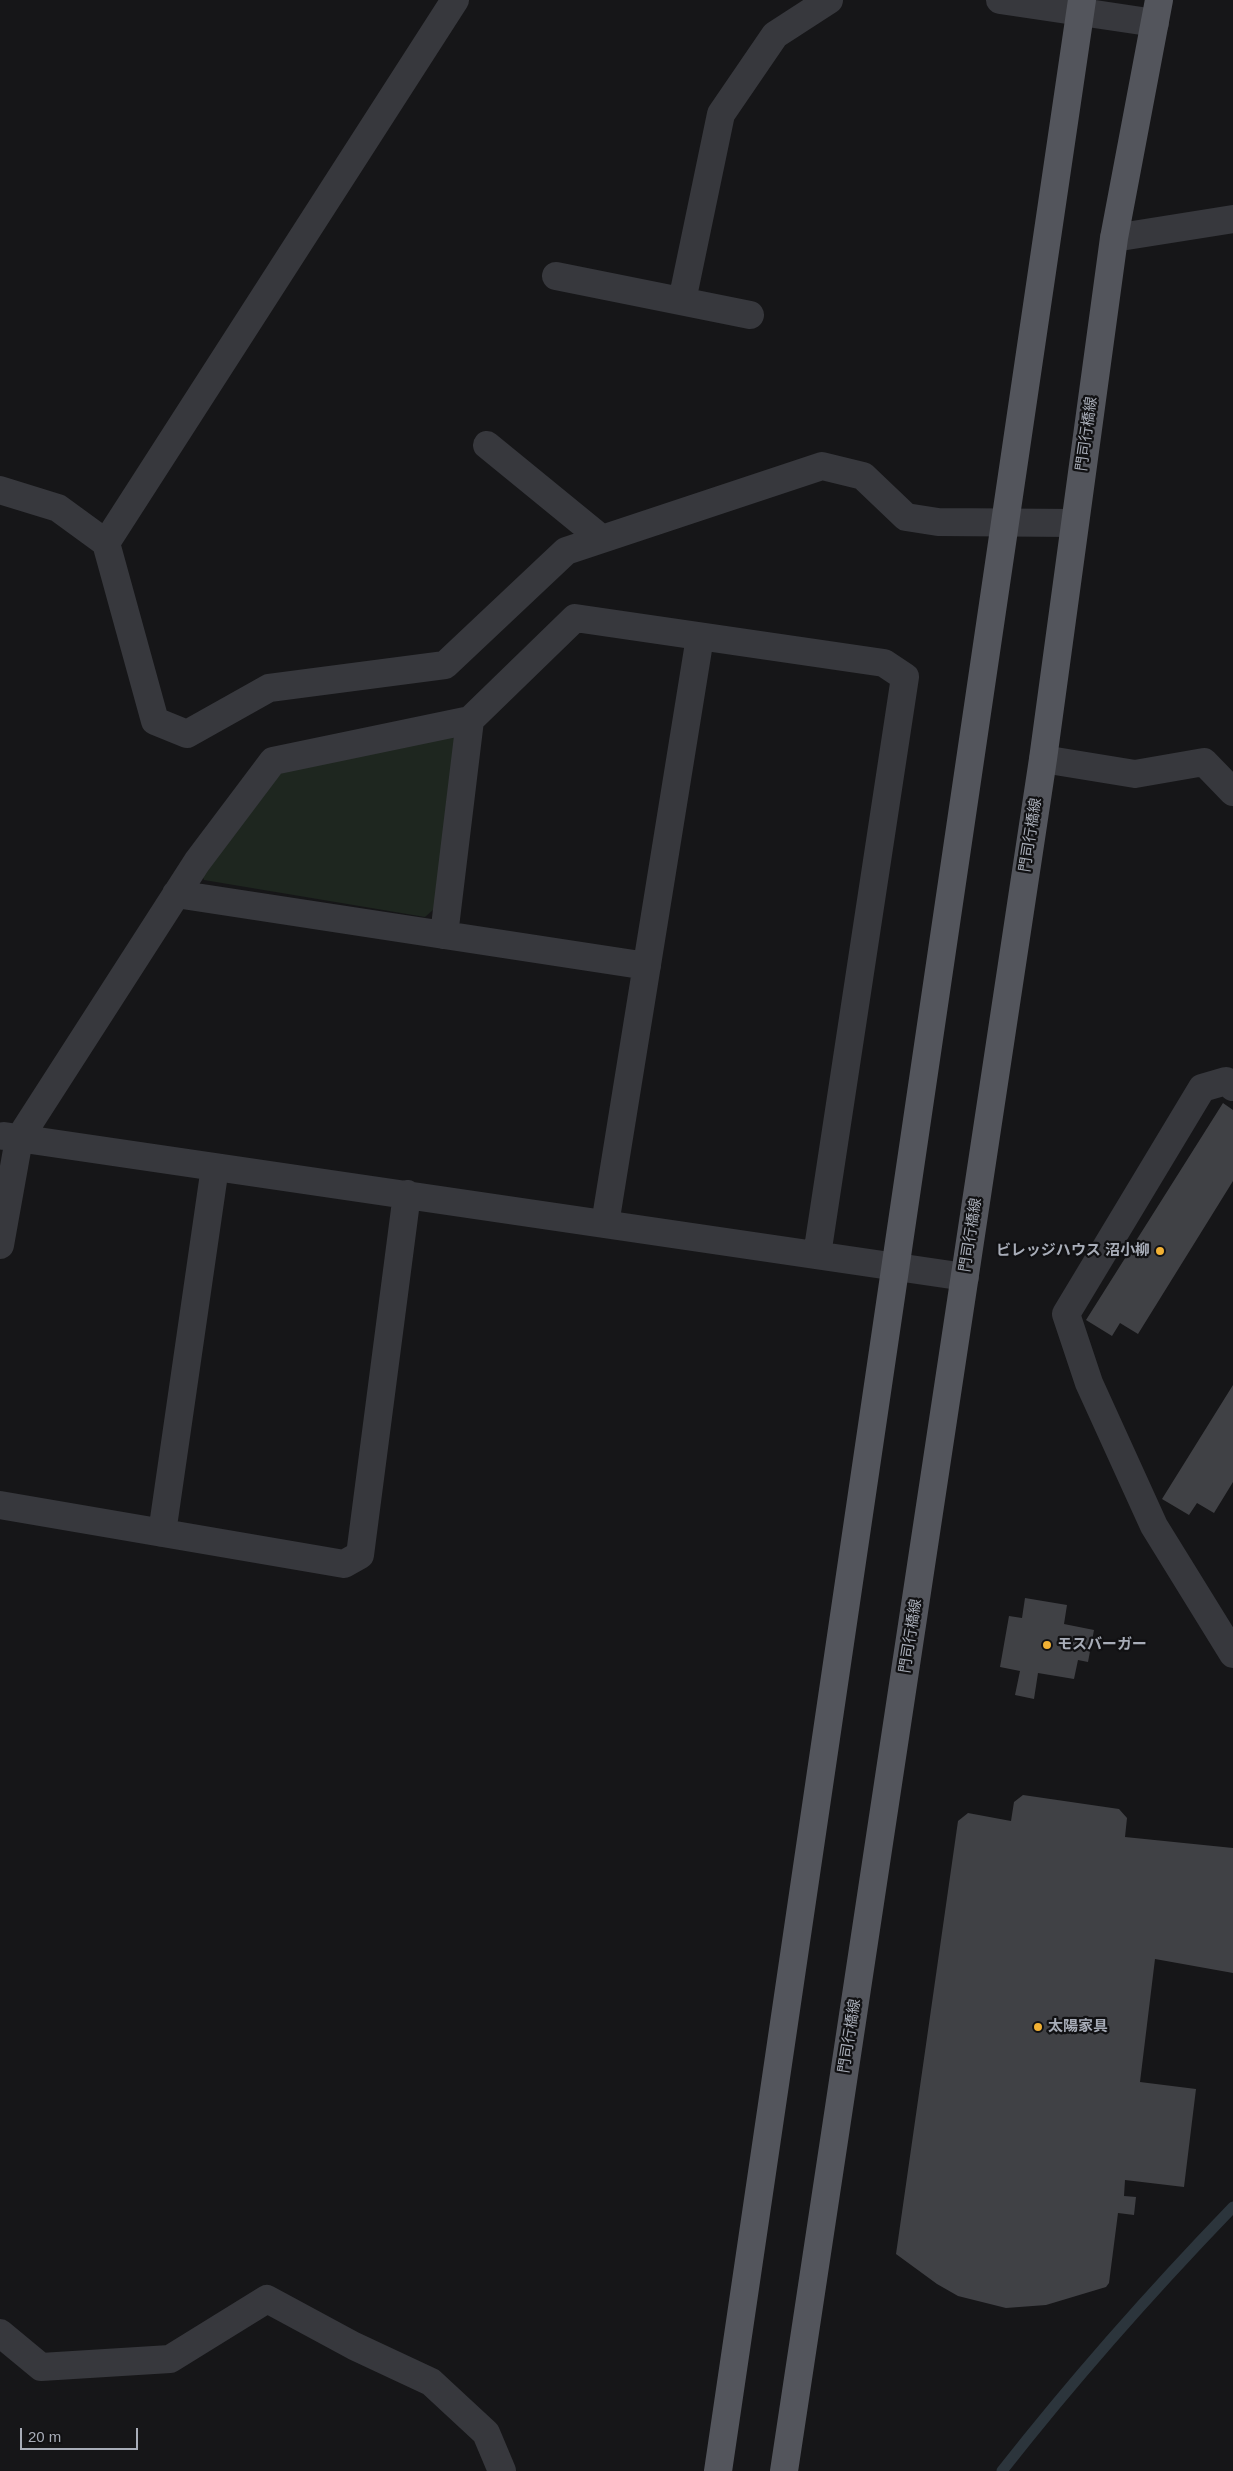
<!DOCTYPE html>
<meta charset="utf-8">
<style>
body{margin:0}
#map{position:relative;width:1233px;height:2471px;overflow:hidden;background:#161618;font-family:Arial,sans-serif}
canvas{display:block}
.scale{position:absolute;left:20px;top:2428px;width:118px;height:22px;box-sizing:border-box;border:2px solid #a8adb8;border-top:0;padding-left:6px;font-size:15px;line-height:18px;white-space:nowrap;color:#a8adb8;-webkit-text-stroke:4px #111113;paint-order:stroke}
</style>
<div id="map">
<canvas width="1233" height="2471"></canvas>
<div class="scale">20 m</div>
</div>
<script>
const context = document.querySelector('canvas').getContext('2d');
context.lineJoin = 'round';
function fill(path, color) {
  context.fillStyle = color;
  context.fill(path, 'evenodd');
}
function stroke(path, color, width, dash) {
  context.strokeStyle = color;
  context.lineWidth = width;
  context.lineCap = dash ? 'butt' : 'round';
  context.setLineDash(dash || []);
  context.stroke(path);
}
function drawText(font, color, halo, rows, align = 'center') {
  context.font = font + ' Arial,"Noto Sans JP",sans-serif';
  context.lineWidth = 4.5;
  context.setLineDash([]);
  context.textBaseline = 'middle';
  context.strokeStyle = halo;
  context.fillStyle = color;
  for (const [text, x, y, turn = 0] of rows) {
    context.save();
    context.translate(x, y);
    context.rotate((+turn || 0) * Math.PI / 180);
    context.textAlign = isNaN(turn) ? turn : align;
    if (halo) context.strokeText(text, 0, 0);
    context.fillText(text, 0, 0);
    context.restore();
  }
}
fill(new Path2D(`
 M446,729L459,742L441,903L425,917L204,880L199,868L275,766Z`), '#1e261f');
stroke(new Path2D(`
 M1002,2471C1074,2379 1152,2291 1233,2207`), '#2c353c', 11);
fill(new Path2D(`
 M1223,1103L1233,1110V1181L1138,1334L1120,1323L1112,1336L1086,1320Z
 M1233,1385V1482L1214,1513L1197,1503L1189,1515L1162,1499Z
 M1025,1598L1067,1605L1064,1624L1094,1630L1088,1662L1078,1660L1074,1679L1038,1673L1034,1699L1015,1695L1020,1671L1000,1667L1009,1616L1022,1618Z
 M1023,1795L1119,1809L1127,1818L1125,1837L1233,1848V1973L1155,1959L1140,2082L1196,2089L1184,2187L1125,2180L1124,2196L1136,2197L1134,2215L1118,2213L1109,2283L1106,2287L1046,2305L1006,2308L958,2296L937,2284L896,2254L958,1821L968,1813L1011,1821L1014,1802Z`), '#404145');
stroke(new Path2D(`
 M455,0L106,543L155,721L187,734L269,688L445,665L566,551L822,466L863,476L906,517L938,522L1074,523
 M1000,0L1155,23
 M1114,238L1233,219
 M556,276L750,315
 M682,301L721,114L775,35L829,0
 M487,445L602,539
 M0,490L58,508L106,543
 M1043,759L1135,774L1204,762L1233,792
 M176,894L647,966
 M444,935L470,720
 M1233,1087L1226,1081L1202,1088L1066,1314L1089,1383L1154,1526L1233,1654
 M4,1136L965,1277
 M605,1224L700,637
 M0,1245L19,1139L197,862L273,761L470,720L575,618L884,663L905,677L817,1255
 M0,1505L344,1564L360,1555L407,1194
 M162,1533L215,1167
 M0,2333L41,2367L170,2359L267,2299L354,2346L431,2382L486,2433L502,2471`), '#37383d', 28);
stroke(new Path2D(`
 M718,2471L1082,0
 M784,2471L1043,759L1114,238L1159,0`), '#53555c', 28);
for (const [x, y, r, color] of [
 [1160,1251,5,"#f2b134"],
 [1047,1645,5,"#f2b134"],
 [1038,2027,5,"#f2b134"]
]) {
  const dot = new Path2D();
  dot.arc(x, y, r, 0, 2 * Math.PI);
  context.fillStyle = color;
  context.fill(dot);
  stroke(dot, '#111113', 2);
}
drawText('15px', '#a8adb8', '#111113', [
 ["門司行橋線",1087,434,-82],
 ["門司行橋線",1031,835,-81],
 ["門司行橋線",971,1235,-81],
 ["門司行橋線",911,1636,-81],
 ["門司行橋線",850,2036,-81]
]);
drawText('bold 15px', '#a8adb8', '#111113', [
 ["ビレッジハウス 沼小柳",1150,1251,"right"],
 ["モスバーガー",1057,1645],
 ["太陽家具",1048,2027]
], 'left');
</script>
